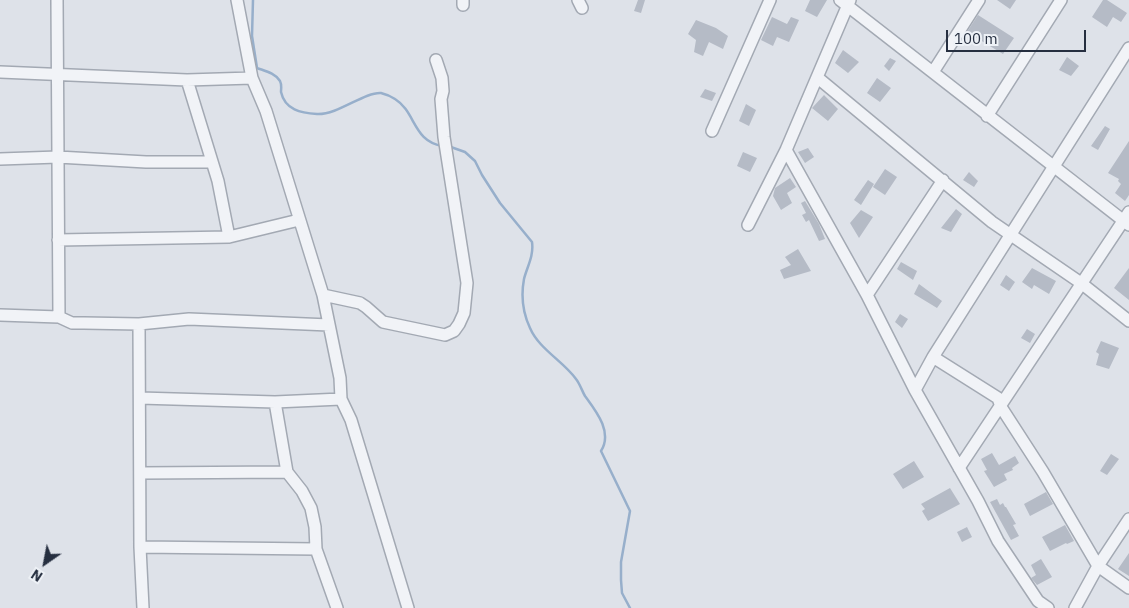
<!DOCTYPE html>
<style>
body{margin:0}
#map{position:relative;width:1129px;height:608px;overflow:hidden;background:#dee2e9;font-family:"IBM Plex Sans",sans-serif}
canvas{display:block}
.north{position:absolute;left:20px;top:538px;width:50px;height:50px;-webkit-text-stroke:4px #edf1f6;paint-order:stroke;rotate:213deg;font-size:14px;font-weight:700;line-height:20px;text-align:center;color:#262f40}
.north::after{content:'';display:block;margin:auto;width:18px;height:22px;background:#262f40;clip-path:polygon(50% 0,100% 100%,50% 72%,0 100%)}
.scale{position:absolute;left:946px;top:30px;width:140px;height:22px;box-sizing:border-box;border:2px solid #262f40;border-top:0;padding-left:6px;font-size:15px;line-height:18px;white-space:nowrap;color:#262f40;-webkit-text-stroke:4px #edf1f6;paint-order:stroke}
</style>
<div id="map">
<canvas width="1129" height="608"></canvas>
<div class="north">N</div>
<div class="scale">100 m</div>
</div>
<script>
const context = document.querySelector('canvas').getContext('2d');
context.lineJoin = 'round';
function stroke(path, color, width, dash) {
  context.strokeStyle = color;
  context.lineWidth = width;
  context.lineCap = dash ? 'butt' : 'round';
  context.setLineDash(dash || []);
  context.stroke(path);
}
function fill(path, color) {
  context.fillStyle = color;
  context.fill(path, 'evenodd');
}
stroke(new Path2D(`
 M253,0L252,36L257,68C265,71 275,73 280,81C282,85 281,88 281,92C285,110 301,113 317,114C338,115 364,92 381,93C385,94 392,97 395,99C416,112 413,142 443,146
 M448,146L465,152L475,161L482,175L500,203L532,242C534,256 527,267 524,279C521,295 523,313 530,328C539,349 563,361 576,379C580,384 582,391 585,396C596,411 613,432 601,451L630,511L621,562V580L622,593L630,608`), '#97afcb', 2.5);
fill(new Path2D(`
 M638,0H645L641,13L634,11Z
 M810,0H827L817,17L805,11Z
 M997,0H1016L1010,9Z
 M1103,0H1107L1127,13L1121,22L1113,17L1107,27L1092,17Z
 M978,15L1014,38L1003,54L967,32Z
 M772,17L787,24L791,17L799,20L789,42L777,37L773,46L761,40Z
 M696,20L716,28L728,36L723,49L709,42L703,56L694,52L696,40L688,34Z
 M843,50L859,62L848,73L835,63Z
 M1067,57L1079,66L1071,76L1059,70Z
 M890,58L896,61L889,71L884,66Z
 M877,78L891,88L880,102L867,93Z
 M705,89L716,93L712,101L700,97Z
 M824,95L838,109L828,121L812,108Z
 M746,104L756,110L749,126L739,121Z
 M1105,126L1110,129L1098,150L1091,146Z
 M1129,141V195L1125,201L1115,193L1121,184L1118,181L1119,179L1108,173Z
 M808,148L814,157L805,163L798,152Z
 M743,152L757,158L750,172L737,166Z
 M885,169L897,177L885,195L873,187Z
 M969,172L978,181L974,187L963,180Z
 M790,178L796,187L787,193L792,203L781,210L773,196L775,188Z
 M868,180L874,184L861,205L854,200Z
 M805,201L819,224L825,239L819,241L809,220L806,222L802,215L806,213L801,203Z
 M956,209L962,214L951,232L941,228Z
 M861,210L873,217L859,238L850,223Z
 M798,249L811,271L784,279L780,270L791,265L785,257Z
 M901,262L917,271L913,280L897,269Z
 M1032,268L1056,281L1049,294L1034,285L1032,289L1022,282Z
 M1129,268V300L1114,288Z
 M1006,275L1015,282L1009,291L1000,285Z
 M919,284L942,301L937,308L914,294Z
 M900,314L908,319L902,328L895,322Z
 M1027,329L1035,334L1030,343L1021,338Z
 M1101,341L1119,348L1109,369L1096,365L1099,354L1096,352Z
 M992,453L999,465L1015,456L1019,463L1012,468L1013,470L1004,474L1007,480L994,487L984,471L987,470L981,459Z
 M1111,454L1119,459L1107,475L1100,471Z
 M914,461L924,477L903,489L893,474Z
 M950,488L960,504L928,521L922,511L925,509L921,504Z
 M1046,492L1053,504L1030,516L1024,504Z
 M997,499L1000,505L1003,503L1005,507H1006L1016,524L1013,525L1019,536L1011,540L990,502Z
 M1065,525L1074,541L1067,544L1066,543L1050,551L1042,537Z
 M967,527L972,537L962,542L957,532Z
 M1129,553V576L1118,569Z
 M1041,559L1052,577L1037,585L1031,578L1036,575L1031,565Z`), '#b5bbc6');
const minor = new Path2D(`
 M57,0L59,317
 M237,0L252,78L266,111L323,295L340,378L341,399L351,420L408,608
 M578,0L582,8
 M840,0L1129,225
 M463,5V0
 M0,72L187,80L252,78
 M933,72L979,0
 M818,78L992,222L1081,283L1129,321
 M187,80L218,181L229,237
 M987,116L1061,0
 M712,131L770,0
 M786,150L867,295L915,390L978,501L998,541L1038,601L1048,608
 M0,159L58,157L146,162H212
 M748,225L786,150L850,0
 M58,240L229,237L299,220
 M323,295L360,303L366,307L383,322L445,335L454,331L459,324L464,313L467,283L444,137L441,99L443,91L442,78L436,60
 M867,295L943,180
 M0,315L59,317L72,323H84L139,324L189,319L329,325
 M139,324L140,547L143,608
 M933,357L998,398L1001,407L1043,472L1098,566L1075,608
 M915,390L933,357L1129,48
 M140,398L275,402L287,472L302,491L311,508L315,527L316,549L337,608
 M275,402L341,399
 M959,468L1129,212
 M141,473L287,472
 M1129,519L1098,566L1129,588
 M140,547L316,549`);
stroke(minor, '#a3a9b3', 14);
stroke(minor, '#f1f3f7', 11);
</script>
